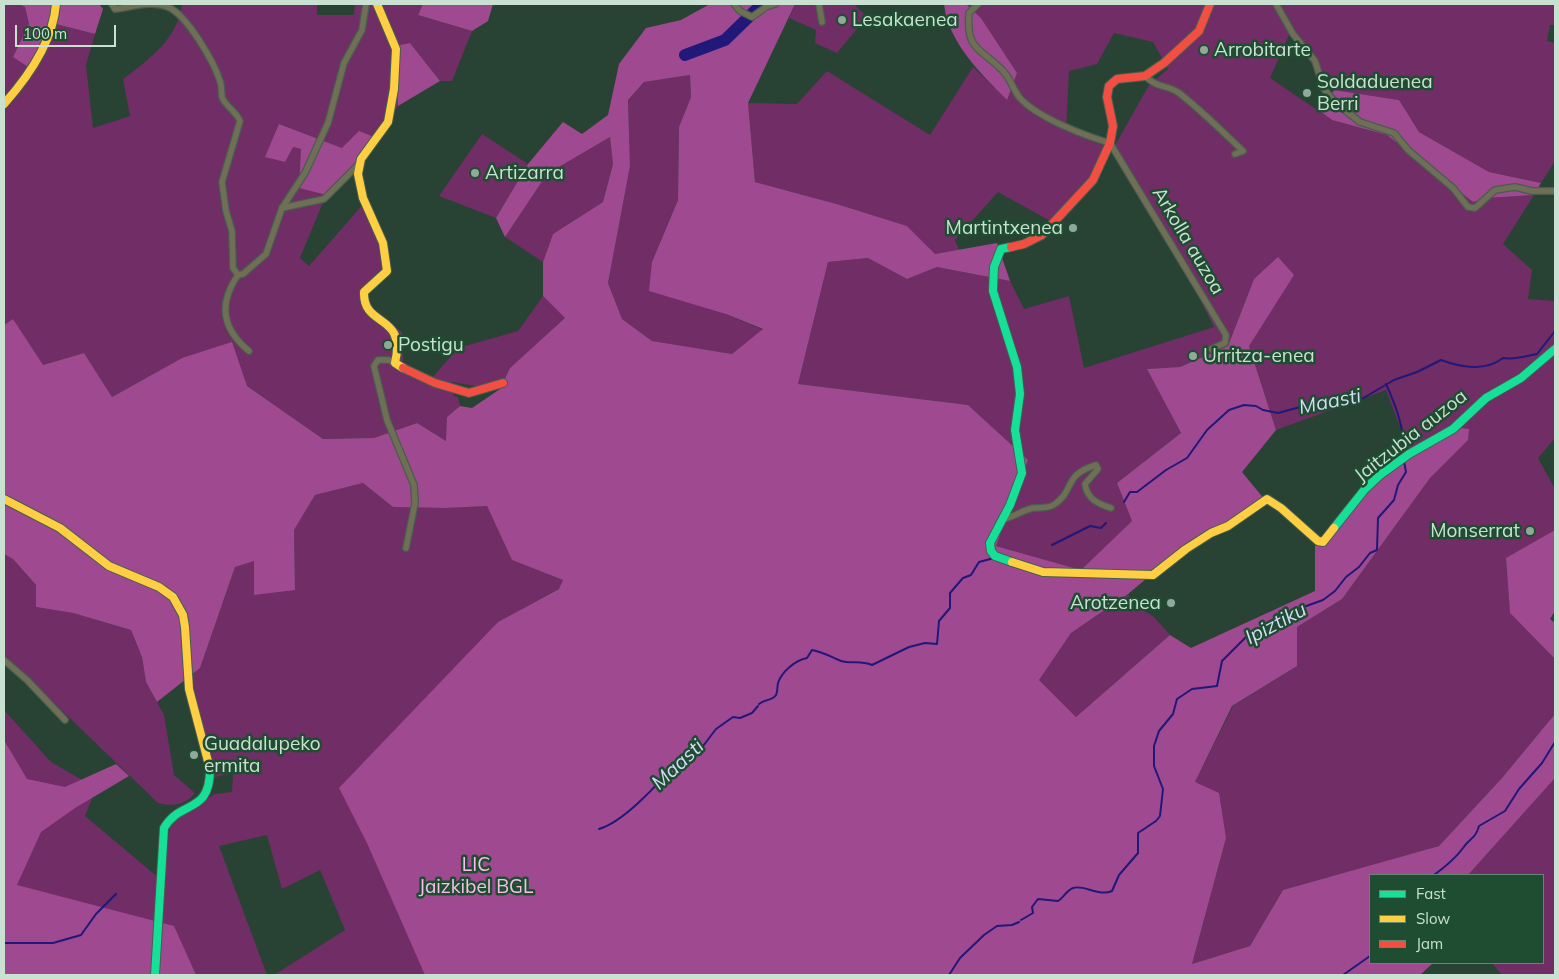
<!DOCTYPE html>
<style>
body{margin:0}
#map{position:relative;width:1559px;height:979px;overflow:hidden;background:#284233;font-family:Mulish,sans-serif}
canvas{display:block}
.frame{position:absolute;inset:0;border:5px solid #c9e1d0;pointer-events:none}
.legend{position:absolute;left:1369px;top:874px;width:175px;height:90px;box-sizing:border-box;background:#1e4d31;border:1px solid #628871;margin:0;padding:6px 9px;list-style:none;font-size:15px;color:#c9e1d0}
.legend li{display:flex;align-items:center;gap:10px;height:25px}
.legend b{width:25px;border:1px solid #628871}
.scale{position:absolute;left:15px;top:25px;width:101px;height:22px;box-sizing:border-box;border:2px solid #c9e1d0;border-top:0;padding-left:6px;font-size:15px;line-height:18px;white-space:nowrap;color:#c9e1d0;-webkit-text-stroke:4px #1e4d31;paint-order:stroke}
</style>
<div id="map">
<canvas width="1559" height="979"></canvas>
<div class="frame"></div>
<ul class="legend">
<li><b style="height:6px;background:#16e098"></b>Fast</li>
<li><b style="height:6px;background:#ffcf43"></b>Slow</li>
<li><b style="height:6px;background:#f24e42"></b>Jam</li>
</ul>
<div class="scale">100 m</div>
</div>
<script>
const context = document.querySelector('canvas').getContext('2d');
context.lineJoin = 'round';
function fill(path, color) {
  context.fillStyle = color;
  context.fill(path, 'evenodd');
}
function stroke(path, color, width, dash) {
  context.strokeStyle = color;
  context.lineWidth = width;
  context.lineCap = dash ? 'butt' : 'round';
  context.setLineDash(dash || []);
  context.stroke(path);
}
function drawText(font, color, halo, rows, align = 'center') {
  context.font = font + ' Mulish,sans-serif';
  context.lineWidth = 5;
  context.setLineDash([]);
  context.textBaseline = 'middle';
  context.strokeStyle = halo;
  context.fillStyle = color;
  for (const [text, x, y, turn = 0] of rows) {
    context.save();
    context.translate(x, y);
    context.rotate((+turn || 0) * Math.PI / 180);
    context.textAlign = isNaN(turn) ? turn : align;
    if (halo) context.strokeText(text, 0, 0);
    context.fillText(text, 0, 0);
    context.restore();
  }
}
fill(new Path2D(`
 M4,4H19L25,7L29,24L13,57L51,23L95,34L86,65L93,128L130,116L123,79C148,61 179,37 182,4H317V15H354L355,4H423L418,15L472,31L452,81H440L410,43L395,46L398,106L379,139L342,148L279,124L293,147L301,149L300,188L326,195L300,258L309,266L366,201L388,262L362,295L373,313L402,332L403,362L432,378L458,348L518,331L543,296L565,318L510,368L500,389L495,382L481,387L452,382L450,389L454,396L458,397L460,406L447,417V442L417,423L374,438L323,439L247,386L182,358L112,397L84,353L42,365L13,319L4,325Z
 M795,4H854L867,17L837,53L815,43L816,30L789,18Z
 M966,4H1555V25H1550L1547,41L1555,43V161L1541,183L1489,172L1419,132L1399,100L1334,90L1292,28L1270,78L1332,120L1387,135L1473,202L1486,198L1534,195L1503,244L1532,270L1528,299L1555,301V438L1538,458L1555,489V530L1506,559L1510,613L1555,659V714L1502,778L1439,846L1283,890L1250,946L1192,964L1226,838L1195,782L1233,706L1297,666V627L1342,599L1430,478L1468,440L1410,453L1386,390L1276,430L1248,343L1254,279L1228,346L1180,367L1147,369L1181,433L1117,483L1132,521L1081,570L996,546L1028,460L968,405L798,384L828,262L868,258L907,279L937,267L1010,281L1024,309L1069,296L1084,368L1214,327L1178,255L1113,149L1052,222L998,192L955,240L959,250L935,254L907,226L840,205L755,182L748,103L797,104L827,71L930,135L973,67L1006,99L1017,73L981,18ZM1114,33L1153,42L1168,69L1149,85L1113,149L1066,131L1069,71L1097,64Z
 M690,75L691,97L679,127L678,200L652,262L726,314L763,330L732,354L652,341L622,319L608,283L630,166L628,100L644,82Z
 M482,134L528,164L496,218L439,196Z
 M610,137L613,164L603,202L553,234L543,262L505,237L547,174Z
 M363,483L393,507L445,508L487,506L512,560L563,580L560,588L498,622L1107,975H274L345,930L320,870L282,889L267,835L219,846L267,975H4V710L51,762L96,788L85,816L160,879L171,824L214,794L232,792L233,773L215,777L207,739L186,679L200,668L235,567L254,560L295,590L294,530L315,495Z
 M4,554L13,559L36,585V607L73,613L131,630L142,657L146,682L164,715L174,775L195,793C186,805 172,807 158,803L24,674L4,659Z
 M1128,594L1135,604L1154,617L1170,635L1076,717L1039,680L1071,633Z
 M1555,778V975H1502L1492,963H1543V875H1468Z`), '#712d66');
fill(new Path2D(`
 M19,4H99L103,9L95,34L52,23L30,68L13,57L29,24L25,7Z
 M423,4H493L488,21L472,31L418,15Z
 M710,4H795L748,103L755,182L840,205L907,226L935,254L997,243L1010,281L937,267L907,279L868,258L828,262L798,384L968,405L1028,460L996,546L1081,570L1132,521L1117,483L1181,433L1147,369L1180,367L1228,346L1254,279L1278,257L1294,275L1249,346L1276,430L1242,472L1265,500L1228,523L1195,538L1128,594L1071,633L1039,680L1076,717L1170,635L1191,648L1315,591V546L1373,473L1451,427L1469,429L1468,440L1430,478L1342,599L1297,627V666L1232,706L1195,782L1219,793L1226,838L1192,964L1250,946L1283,890L1439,846L1502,778L1555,714V778L1468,875H1370V963H1433L1420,975H425L367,843L339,788L498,622L559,589L563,580L512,560L487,506L445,508L393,507L363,483L315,495L294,530L295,590L254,595V561L235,567L200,668L157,702L146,682L142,657L131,630L73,613L36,607V585L13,559L4,554V325L13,319L43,365L84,353L112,397L182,358L232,342L247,386L323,439L374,438L417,423L446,441L447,417L460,406L472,408L500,389L510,368L565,318L543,296V262L553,234L603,202L613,164L610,137L547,174L505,237L496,218L528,164L563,122L582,134L608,115L619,64L646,28L681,20ZM690,75L691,97L679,127L678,200L652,262L649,291L726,314L763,329L732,354L652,341L622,319L608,283L630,166L628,100L644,82Z
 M944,4H966L981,18L1017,73L1007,100C981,74 948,42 944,4Z
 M410,43L440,81L398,106L395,46Z
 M1334,90L1399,100L1419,132L1489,172L1541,183L1534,195L1486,198L1473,202L1387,135L1332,120L1321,112Z
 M279,124L342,148L359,131L379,139L326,195L299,188L301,149L293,147L285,162L265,157Z
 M1555,530V611L1550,619L1555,623V659L1510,613L1506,558Z
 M4,740L27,779L65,787L116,764L129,776L75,808L41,832L17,885L174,926L196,975H4Z`), '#9f4a90');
stroke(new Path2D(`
 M1386,384C1396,406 1406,432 1403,456
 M1124,502L1130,492H1137L1166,470L1187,458L1207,430L1229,410L1244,405L1256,406L1263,410L1278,413L1315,403L1342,399L1360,400L1394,380L1417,372L1441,360C1460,367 1485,372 1503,358C1516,360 1525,356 1537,354L1555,331
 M1052,545L1090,526L1101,528L1106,523
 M759,704C765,699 772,701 776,695C778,691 777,687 778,683C782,671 796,660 807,658L812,650C823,652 831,657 841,661C851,664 861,660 872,665L909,647L925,643L937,644L939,621L950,608V593L963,578L971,575L979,562L994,558
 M599,829C623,822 658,785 672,766H682L700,750L716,729L733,717L740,718L752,713L758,706
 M1434,875C1445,867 1455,859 1463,848C1470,837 1475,840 1479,826L1505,811L1519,789L1542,763L1555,742
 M1021,920L1033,913L1032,907L1038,899L1058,901C1063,898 1067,890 1073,888C1083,884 1099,897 1112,891L1119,875L1138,853V833L1156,821L1160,816L1163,789L1154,766V746L1159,731L1173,714L1177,699L1192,689L1217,686L1222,661L1246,637L1281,623L1298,609L1323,600L1335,591L1346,577L1359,567L1370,553L1377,550L1378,518L1394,500L1398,485L1406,472L1404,461
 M4,943H53L81,935L96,914L116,894
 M949,975L960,958L984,935L997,926L1012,925L1019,922
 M1343,975L1370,956`), '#211879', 2);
stroke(new Path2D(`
 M685,55L725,40L762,4`), '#211879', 12);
const street = new Path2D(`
 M112,4L115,9C133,7 151,0 168,7C187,15 214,62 220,81C222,86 221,92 222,97C225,106 236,111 240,121L222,182L226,211L232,231L233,268L238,275
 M734,4L740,11L752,17L766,7L775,4
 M819,4L822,22
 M978,4L969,13C966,51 980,47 1003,71C1010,78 1013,89 1019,97C1036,117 1085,136 1110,143L1226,335L1225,343L1211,349
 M1276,4L1293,34L1315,61L1324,89L1336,103L1360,122L1394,133L1408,150L1453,188L1468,207L1475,208L1495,190L1515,187L1532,191H1555
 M1145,76C1158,89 1167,84 1179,93C1201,110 1222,131 1243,151L1235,154
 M282,208L324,199L361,162
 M249,351C222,329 218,304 238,275L243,274L266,254L282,208L305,173L328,123L344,63L362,30L366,4
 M395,363L389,360H378L374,366L387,420L414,485L415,503L406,548
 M1004,519C1014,517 1023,510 1033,508C1040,507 1049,509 1055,504C1075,490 1063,475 1096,465L1098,469L1085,484C1087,499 1098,504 1111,508
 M4,660L27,680L65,720`);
const fast = new Path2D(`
 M1011,247L1001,249L994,267L993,291L1017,367L1020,394L1015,430L1022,473L1010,505L990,543L991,551L995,556L1012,562
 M1334,528L1365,489L1380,475L1409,454L1453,429L1486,398L1521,378L1555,349
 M155,975L164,828C181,799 210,815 210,769`);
const slow = new Path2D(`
 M377,4L396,49L394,89L388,122L361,159L358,174L363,198L383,243L387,271L364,292C363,329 407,312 395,363L403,368
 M4,104C29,76 53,42 56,4
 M4,499L60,528L109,566L159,587L173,597L183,615L185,627L189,689L210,769
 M1012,562L1043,572L1153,575L1186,549L1211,533L1228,526L1267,499L1281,508L1318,541L1323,542L1334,528`);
const jam = new Path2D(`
 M1011,247L1024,244L1042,235L1093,180L1110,143L1113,126L1107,97L1109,86L1117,79L1145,76L1164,63L1199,31L1210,4
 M403,368L435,383L469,393L503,383`);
stroke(street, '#475d50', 8);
stroke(fast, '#475d50', 10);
stroke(slow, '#475d50', 10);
stroke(jam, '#475d50', 10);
stroke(street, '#6f6f55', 5.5);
stroke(fast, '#16e098', 8);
stroke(slow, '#ffcf43', 8);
stroke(jam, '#f24e42', 8);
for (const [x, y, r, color] of [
 [842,20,5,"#91a999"],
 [1204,50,5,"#91a999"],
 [1307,93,5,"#91a999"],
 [475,173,5,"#91a999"],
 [1073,228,5,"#91a999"],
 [388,345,5,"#91a999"],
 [1193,356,5,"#91a999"],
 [1530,531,5,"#91a999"],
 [1171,603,5,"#91a999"],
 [194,755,5,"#91a999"]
]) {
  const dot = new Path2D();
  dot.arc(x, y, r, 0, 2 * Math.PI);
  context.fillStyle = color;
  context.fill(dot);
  stroke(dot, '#1e4d31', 2);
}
drawText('19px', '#c9e1d0', '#1e4d31', [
 ["Lesakaenea",852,20],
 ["Arrobitarte",1214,50],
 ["Soldaduenea",1317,82],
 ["Berri",1317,104],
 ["Artizarra",485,173],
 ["Martintxenea",1063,228,"right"],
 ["Postigu",398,345],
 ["Urritza-enea",1203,356],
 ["Monserrat",1520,531,"right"],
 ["Arotzenea",1161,603,"right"],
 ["Guadalupeko",204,744],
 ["ermita",204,766]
], 'left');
drawText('19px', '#c9e1d0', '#1e4d31', [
 ["Arkolla auzoa",1188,241,59],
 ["Jaitzubia auzoa",1411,436,-38]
]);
drawText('19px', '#f6c1e9', '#1e4d31', [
 ["LIC",476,865],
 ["Jaizkibel BGL",476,887]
]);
drawText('italic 20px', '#d5dbf7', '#1e4d31', [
 ["Maasti",1330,402,-11],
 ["Ipiztiku",1276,624,-28],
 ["Maasti",678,765,-43]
]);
</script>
